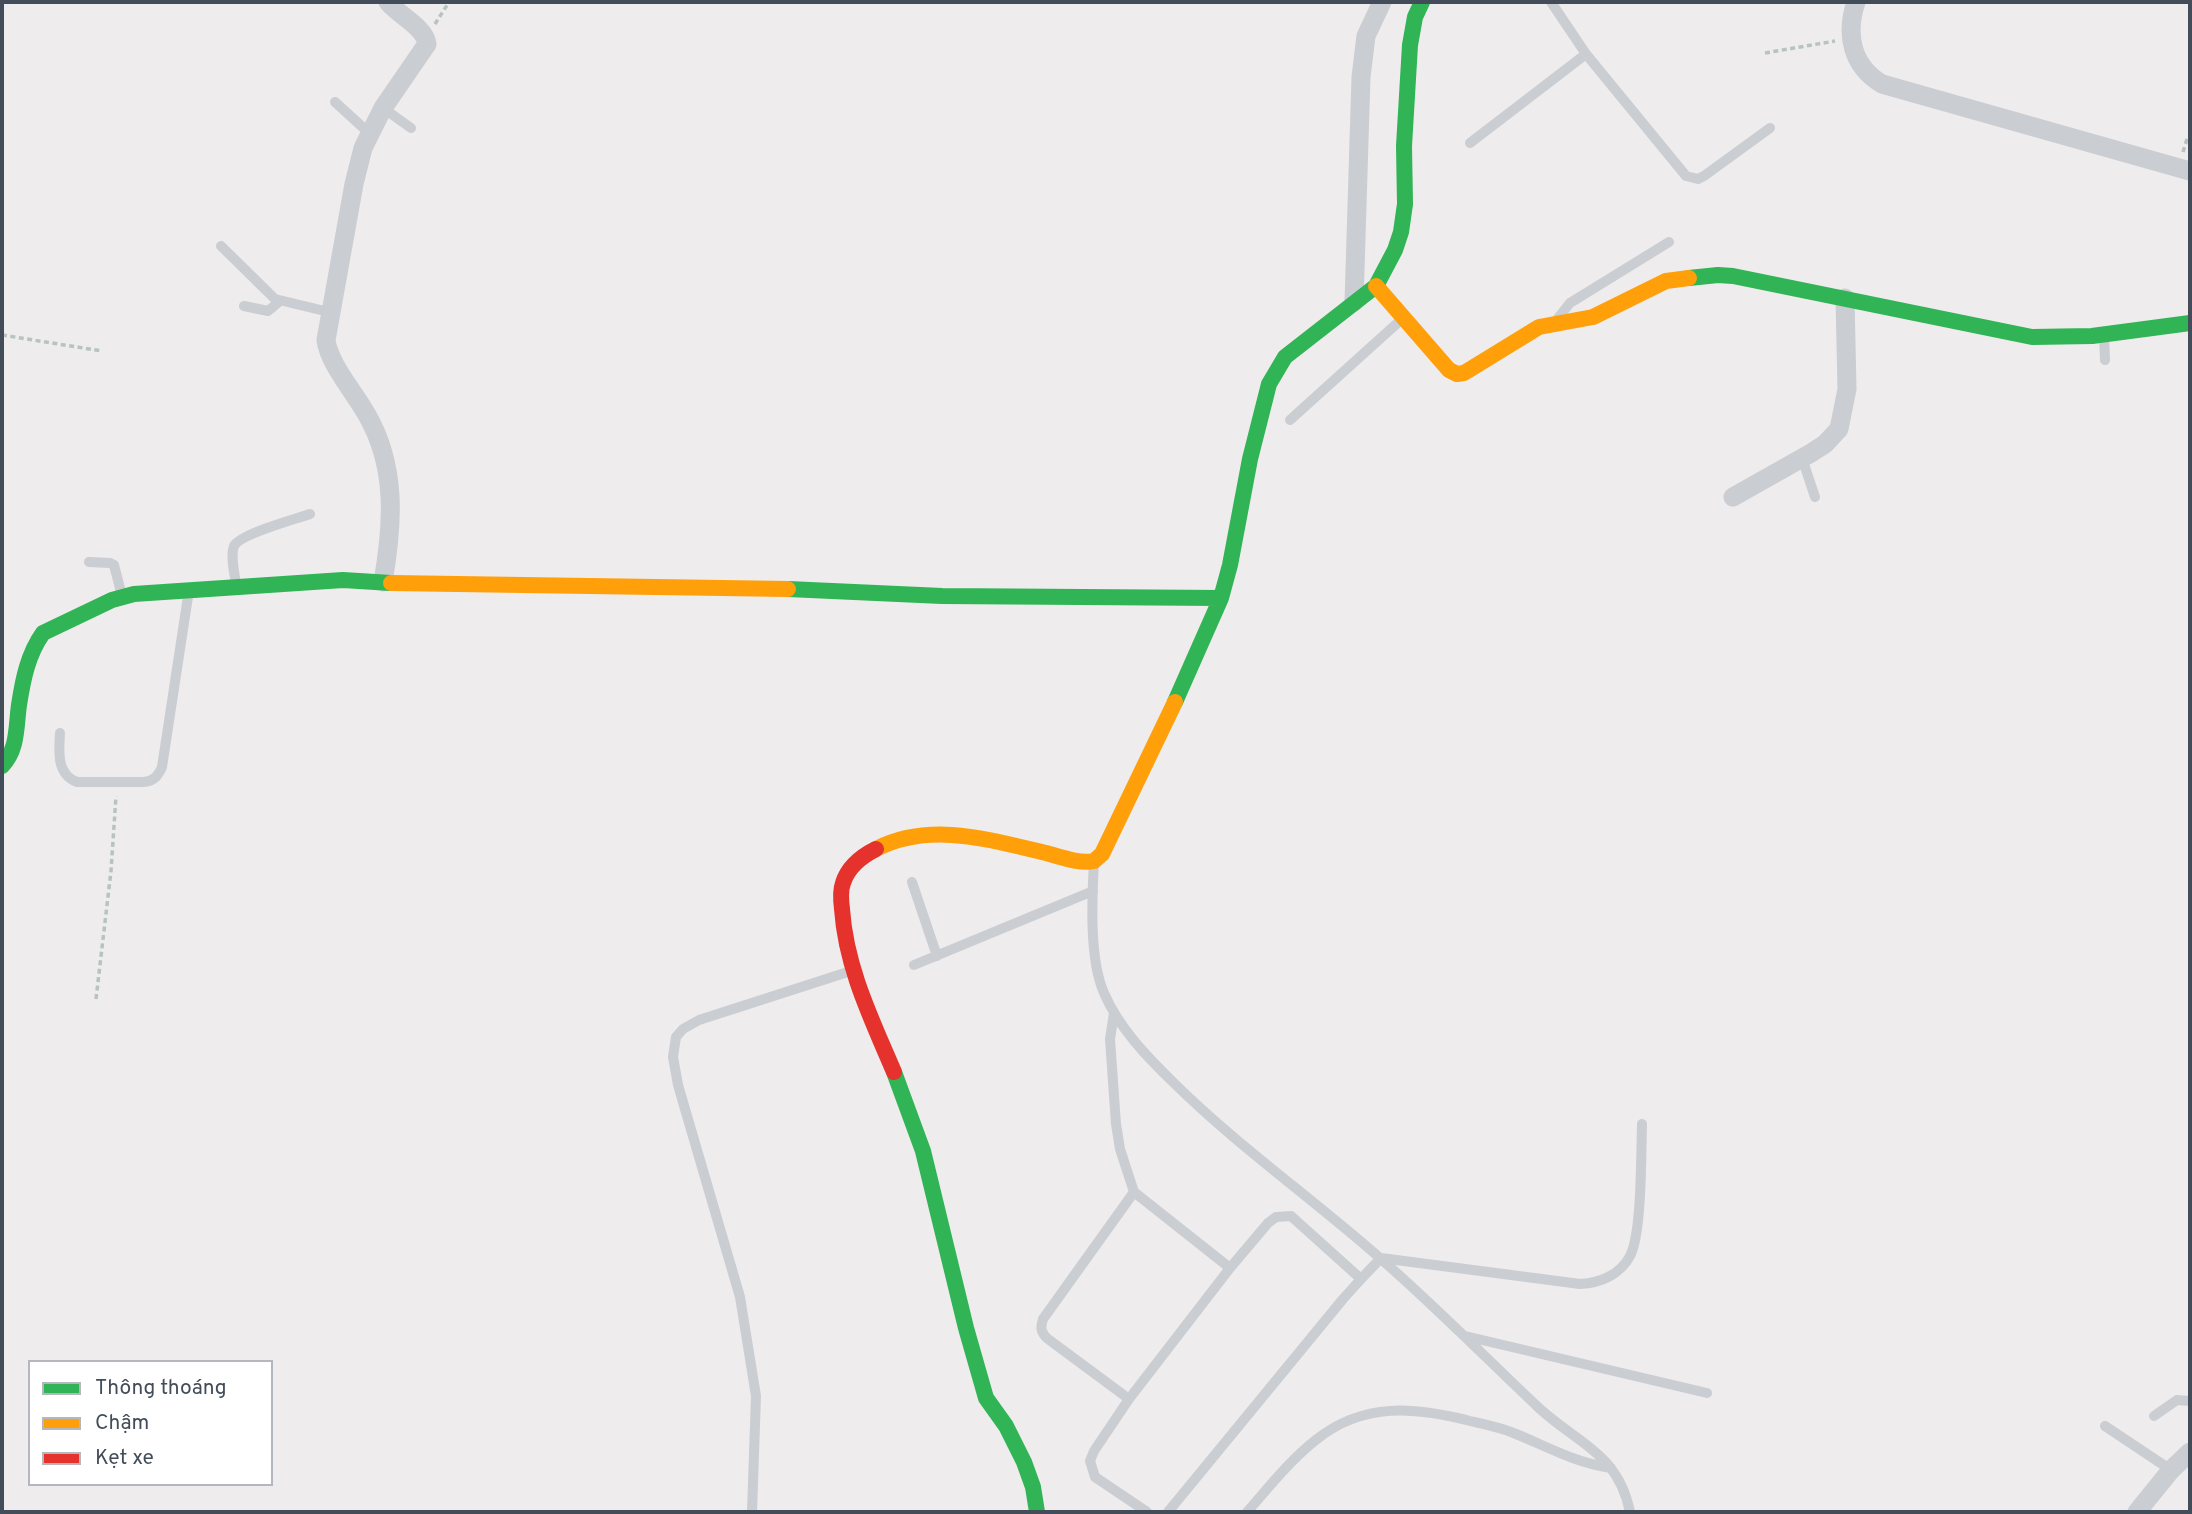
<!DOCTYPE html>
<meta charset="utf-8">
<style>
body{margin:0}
#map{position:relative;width:2192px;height:1514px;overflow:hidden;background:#eeecec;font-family:Overpass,sans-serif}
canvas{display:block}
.frame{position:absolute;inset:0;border:4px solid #434d59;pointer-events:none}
.legend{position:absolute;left:28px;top:1360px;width:245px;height:126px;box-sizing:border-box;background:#fff;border:2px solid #b4b8bd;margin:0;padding:9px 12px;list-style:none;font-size:21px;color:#434d59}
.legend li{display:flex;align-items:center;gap:14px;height:35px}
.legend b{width:35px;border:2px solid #b4b8bd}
</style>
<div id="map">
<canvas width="2192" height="1514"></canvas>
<div class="frame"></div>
<ul class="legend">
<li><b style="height:9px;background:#30b455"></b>Thông thoáng</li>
<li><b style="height:9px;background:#ff9f0a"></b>Chậm</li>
<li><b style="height:9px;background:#e5322d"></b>Kẹt xe</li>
</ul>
</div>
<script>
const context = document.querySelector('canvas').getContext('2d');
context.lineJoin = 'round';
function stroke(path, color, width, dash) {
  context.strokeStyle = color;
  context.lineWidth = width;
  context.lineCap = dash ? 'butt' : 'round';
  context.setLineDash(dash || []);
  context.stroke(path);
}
stroke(new Path2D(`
 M435,24L449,2
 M1765,53L1835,41
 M2183,152L2187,139
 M2,335L102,351
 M96,999L111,871L116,796`), '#b6c3c1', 3.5, [5, 3.5]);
stroke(new Path2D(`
 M1551,2L1586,54L1686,176L1698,179L1704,176L1770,128
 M335,102L369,133
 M383,108L411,128
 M1470,143L1586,54
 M221,246L275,299L329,312
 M244,306L268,311L280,301
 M1558,318L1570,303L1669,242
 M2104,336L2105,360
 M1290,420L1403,318
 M1802,458L1815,497
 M89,562L110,563L114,565L122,596
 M236,585C235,575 230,556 234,546C240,534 296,519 310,514
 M60,733C59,751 56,774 77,782H144C154,781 158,776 162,767L189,590
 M1094,861C1092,898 1089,959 1104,993C1119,1028 1147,1057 1175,1084C1239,1147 1313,1199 1381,1259C1435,1306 1486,1358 1539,1408C1578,1444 1618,1453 1630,1512
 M912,882L937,956
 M914,965L1093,891
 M1114,1013L1110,1039L1116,1124L1120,1149L1134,1192L1230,1268
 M1361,1279L1381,1258L1580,1284C1600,1283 1620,1275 1630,1256C1642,1234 1641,1153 1642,1124
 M1465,1336L1707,1393
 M1129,1399L1048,1339C1041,1333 1040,1328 1043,1319L1134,1192
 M2154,1416L2177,1400L2190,1401
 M2105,1426L2171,1470
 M752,1512L756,1396L740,1297L678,1085L673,1057L676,1037L683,1029L699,1020L851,971
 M1147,1512L1095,1477L1090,1461L1094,1451L1129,1399L1230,1268L1268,1223L1276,1217L1291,1216L1361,1279L1343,1299L1168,1512
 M1247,1512C1269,1487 1290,1460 1317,1439C1364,1402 1415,1407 1470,1421C1483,1424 1498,1427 1511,1432C1547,1446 1572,1462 1611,1468`), '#cacdd1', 10);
stroke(new Path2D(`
 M1856,2C1845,35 1852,66 1882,84L2190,171
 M1354,302L1361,77L1366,36L1382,2
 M1733,497L1811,453L1825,444L1839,429L1847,389L1845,298
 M383,582C393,524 397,467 367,415C355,393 329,364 326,340L354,184L363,148L383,108L427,44C425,27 398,15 388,2
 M2137,1512L2171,1470L2190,1452`), '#cacdd1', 19);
stroke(new Path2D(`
 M1689,278L1718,275L1733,276L2032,337L2092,336L2190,323
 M788,589L942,596L1221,598
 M1175,702L1221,598L1230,565L1250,459L1269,384L1285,357L1376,286L1395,250L1401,232L1405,204L1404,146L1410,45L1415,17L1422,2
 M2,766C18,750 16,726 19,705C23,679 28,654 43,633L112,600L134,594L343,580L391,583
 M894,1072L923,1151L966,1328L986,1398L1006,1426L1024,1462L1033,1487L1037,1512`), '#30b455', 16);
stroke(new Path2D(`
 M1376,286L1449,370L1457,374L1464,373L1539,327L1593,317L1666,281L1689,278
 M391,583L788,589
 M876,849C930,821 990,840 1046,853C1061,857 1079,864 1094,861L1102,854L1175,702`), '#ff9f0a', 16);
stroke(new Path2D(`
 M876,849C862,856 848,867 843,883C840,891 841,901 842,909C846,968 872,1020 894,1072`), '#e5322d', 16);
</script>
